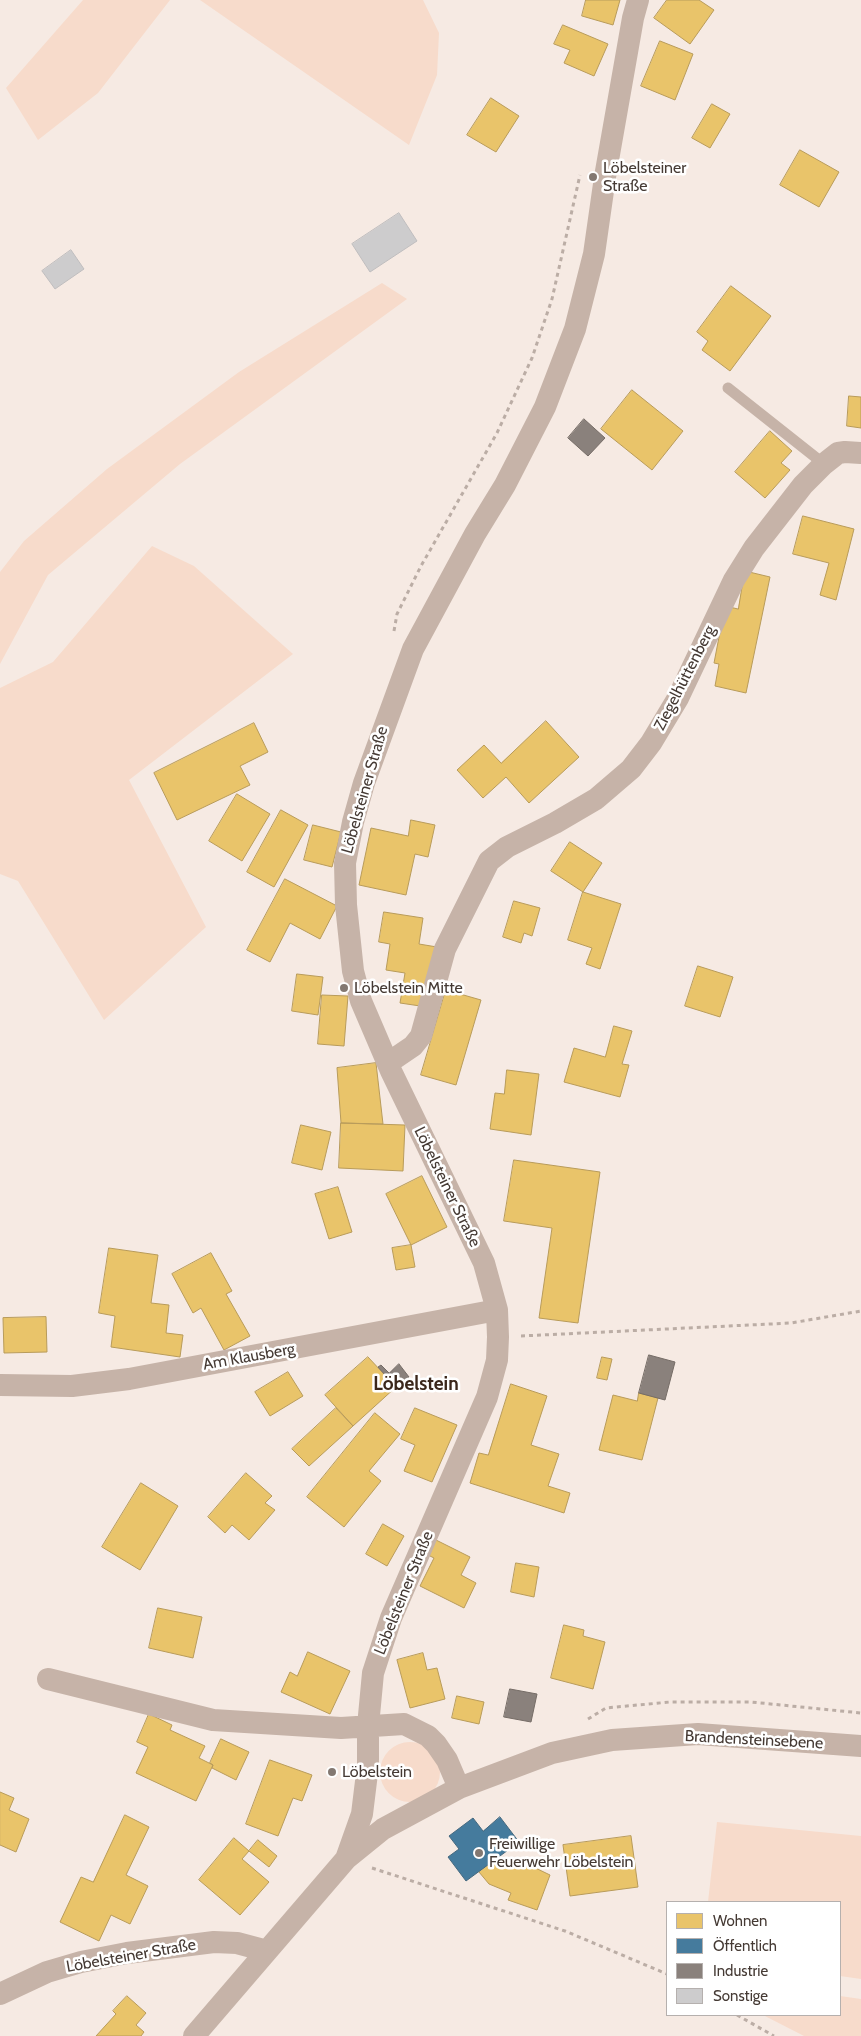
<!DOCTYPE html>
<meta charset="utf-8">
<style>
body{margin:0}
#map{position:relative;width:861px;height:2036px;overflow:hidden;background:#f6eae3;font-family:Cabin,sans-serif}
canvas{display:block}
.legend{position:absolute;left:666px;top:1901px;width:175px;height:115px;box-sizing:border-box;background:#fff;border:1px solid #b5b0ae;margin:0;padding:6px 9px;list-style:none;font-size:15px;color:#453a34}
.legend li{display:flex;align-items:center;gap:10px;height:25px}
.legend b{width:25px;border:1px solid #b5b0ae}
</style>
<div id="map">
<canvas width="861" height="2036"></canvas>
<ul class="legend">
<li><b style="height:14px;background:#e9c46a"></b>Wohnen</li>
<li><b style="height:14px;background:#457b9d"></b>Öffentlich</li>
<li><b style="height:14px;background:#8a817c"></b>Industrie</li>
<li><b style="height:14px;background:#cdcccd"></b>Sonstige</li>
</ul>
</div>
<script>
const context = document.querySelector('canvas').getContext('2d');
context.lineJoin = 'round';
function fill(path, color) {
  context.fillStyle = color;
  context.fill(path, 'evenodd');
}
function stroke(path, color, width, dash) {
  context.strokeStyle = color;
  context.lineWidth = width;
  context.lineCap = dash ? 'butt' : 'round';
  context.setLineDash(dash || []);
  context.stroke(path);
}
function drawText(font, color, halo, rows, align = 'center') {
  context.font = font + ' Cabin,sans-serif';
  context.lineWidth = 5;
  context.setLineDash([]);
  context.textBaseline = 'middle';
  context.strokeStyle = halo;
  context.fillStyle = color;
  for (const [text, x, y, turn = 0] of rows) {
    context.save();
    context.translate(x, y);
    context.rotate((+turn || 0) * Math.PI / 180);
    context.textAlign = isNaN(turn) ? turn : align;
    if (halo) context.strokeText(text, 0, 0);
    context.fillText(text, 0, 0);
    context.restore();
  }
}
fill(new Path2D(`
 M83,0H170L98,93L38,140L6,88Z
 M200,0H423L439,33L437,75L409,145Z
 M382,283L407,299L180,464L48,575L0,664V572L24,541L107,469L239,372Z
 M152,546L194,566L293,654L129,780L206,927L104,1020L18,881L0,874V688L53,662Z
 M380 1772a30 30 0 1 1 60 0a30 30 0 1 1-60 0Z
 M717,1822L861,1836V1979L840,1976V1902H708Z
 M840,1996L861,1999V2036H804L763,2015H840Z`), '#f7dbcb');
const homes = new Path2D(`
 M586,0H620L613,25L582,16Z
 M667,0H699L714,10L690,44L654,18Z
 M563,25L608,44L594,76L564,63L570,50L554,44Z
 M660,41L693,54L675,100L641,86Z
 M491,98L519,116L496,152L467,135Z
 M712,104L730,114L710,148L692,138Z
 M800,150L839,172L819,207L780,185Z
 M731,286L771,316L730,371L702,350L708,341L697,332Z
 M632,390L683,431L652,470L601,429Z
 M849,396L861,397V428L847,426Z
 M770,431L792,451L781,463L790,470L765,498L735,472Z
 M803,516L854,529L836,600L820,595L829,563L793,554Z
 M745,571L770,577L746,693L715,686L719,664L714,663L725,606L738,609Z
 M546,721L579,757L529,803L506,777L483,798L457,770L484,745L501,763Z
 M254,723L268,752L240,766L250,785L177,820L154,773Z
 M237,794L270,814L242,861L209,841Z
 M281,810L308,825L274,887L247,872Z
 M411,820L435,825L428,857L415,854L406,895L359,885L371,828L408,836Z
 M313,825L341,832L332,867L304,860Z
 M570,842L602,863L583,892L551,871Z
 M285,879L337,906L320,939L290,923L270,962L247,950Z
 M583,892L621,904L600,969L586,964L592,948L568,940Z
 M514,901L540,908L532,936L524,933L521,943L503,937Z
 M384,912L423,918L419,944L437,947L427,1007L400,1003L405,973L386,970L390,944L379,942Z
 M698,966L733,977L720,1017L685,1006Z
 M297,974L323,977L318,1015L292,1011Z
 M446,990L481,1000L456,1085L421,1075Z
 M322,995L348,996L344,1046L318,1044Z
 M614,1026L632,1031L622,1064L629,1065L620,1097L564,1082L574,1048L605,1057Z
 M376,1063L383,1124L341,1123L337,1068Z
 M507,1070L539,1074L531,1135L490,1129L495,1093L504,1094Z
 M341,1123L405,1125L403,1171L339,1168Z
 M301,1125L331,1132L322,1170L292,1163Z
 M514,1160L600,1172L578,1323L539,1318L552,1228L504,1221Z
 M422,1176L447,1227L411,1245L386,1194Z
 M338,1187L352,1232L329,1239L315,1194Z
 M411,1245L415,1267L396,1270L392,1248Z
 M109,1248L158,1255L151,1303L169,1305L166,1333L183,1335L180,1357L111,1347L115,1316L99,1313Z
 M211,1253L232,1291L226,1294L250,1336L224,1350L201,1308L193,1313L172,1274Z
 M46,1317L47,1352L4,1353L3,1318Z
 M368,1357L396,1387L353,1426L325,1395Z
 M602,1357L612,1359L607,1380L597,1378Z
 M288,1372L303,1396L270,1416L255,1392Z
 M511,1384L547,1396L531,1445L559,1454L548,1486L570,1493L564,1513L470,1483L479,1453L488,1455Z
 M639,1393L658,1398L642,1460L599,1450L613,1395L637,1401Z
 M336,1408L353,1426L309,1466L292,1449Z
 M415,1408L457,1425L432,1482L404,1471L415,1445L401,1439Z
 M375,1413L400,1434L369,1471L381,1481L344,1527L307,1497Z
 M246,1473L272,1496L265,1503L275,1510L249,1540L232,1525L225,1533L208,1517Z
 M141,1483L178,1506L140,1570L102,1547Z
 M383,1524L404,1536L387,1566L366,1554Z
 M436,1540L470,1557L461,1575L476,1583L464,1608L420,1586L434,1558L428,1555Z
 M516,1563L539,1567L534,1597L511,1592Z
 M158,1608L202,1617L193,1658L149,1648Z
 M564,1625L584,1630L583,1636L605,1642L593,1689L551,1678Z
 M308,1652L350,1671L330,1714L281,1692L290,1672L297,1676Z
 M423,1653L427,1670L437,1668L445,1699L410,1708L397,1660Z
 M457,1696L484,1702L479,1724L452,1718Z
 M149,1714L172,1725L170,1730L205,1746L199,1758L213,1765L196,1801L136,1773L148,1747L137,1742Z
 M221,1739L249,1752L236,1780L212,1768L213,1765L210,1763Z
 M270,1760L312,1775L302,1801L293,1798L278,1836L246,1824Z
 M0,1792L14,1798L9,1810L29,1819L16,1852L0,1845Z
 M125,1815L149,1827L126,1875L148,1886L130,1924L111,1915L99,1941L60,1922L81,1877L93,1882Z
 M631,1836L638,1887L570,1896L563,1845Z
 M234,1838L249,1851L242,1859L269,1882L240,1915L199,1880Z
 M258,1840L277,1856L269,1867L249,1851Z
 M499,1857L504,1864L523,1869L525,1863L550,1875L537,1910L508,1900L511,1893L489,1884L479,1872Z
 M127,1996L146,2013L136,2025L144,2032L141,2036H96L116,2014L113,2011Z`);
fill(homes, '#e9c46a');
stroke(homes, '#b89b5a', 1);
const public = new Path2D(`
 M500,1817L519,1842L466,1881L448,1857L459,1849L449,1836L473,1818L483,1831Z`);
fill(public, '#457b9d');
stroke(public, '#45687e', 1);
const industry = new Path2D(`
 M584,419L605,438L588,456L568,438Z
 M649,1355L675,1362L665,1400L639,1393Z
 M399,1364L409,1377L396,1387L378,1367L381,1365L389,1373Z
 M510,1689L537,1694L531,1722L504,1717Z`);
fill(industry, '#8a817c');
stroke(industry, '#756c66', 1);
const building = new Path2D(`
 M399,213L417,241L370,272L352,244Z
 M71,250L84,269L55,289L42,271Z`);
fill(building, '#cdcccd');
stroke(building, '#bfbdbe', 1);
stroke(new Path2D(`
 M394,631L397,614L421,566L497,433L532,358L552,299L580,175
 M521,1336L791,1323L861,1311
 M588,1719L606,1708L670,1702H751L861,1713
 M372,1868L565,1931L667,1974
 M737,2015L774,2036`), '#bbada5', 3, [4, 4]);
stroke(new Path2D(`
 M728,388L824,464`), '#c6b3a8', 11);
stroke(new Path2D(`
 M388,1063L413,1046L421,1036L445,949L489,861L507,847L555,823L596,799L631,769L651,743L678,698L734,580L754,548L803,485L824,464L838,453L845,452L861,453
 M0,1385L72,1386L129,1379L497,1310
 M48,1679L213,1720L341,1728L404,1724L428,1736L436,1744L447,1760L459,1788
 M346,1859L383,1829L459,1788L552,1753L612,1740L698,1734L861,1746
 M0,1994L47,1972L81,1962L127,1953L214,1942L237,1943L267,1951
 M194,2036L346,1859L362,1814L368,1765V1726L373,1673L391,1618L487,1397L497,1360L498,1337L497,1310L484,1263L391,1071L361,1001L353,971L346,905L345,863L353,822L364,783L413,649L475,534L505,485L545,407L575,329L594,254L605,177L633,18L638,0`), '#c6b3a8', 22);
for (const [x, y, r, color] of [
 [593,177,5,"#837871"],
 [344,988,5,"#837871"],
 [332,1772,5,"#837871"],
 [479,1853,5,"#837871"]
]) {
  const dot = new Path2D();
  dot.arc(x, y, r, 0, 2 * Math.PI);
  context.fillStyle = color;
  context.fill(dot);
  stroke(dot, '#fff', 2);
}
drawText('16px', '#453a34', '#fff', [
 ["Löbelsteiner",603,168],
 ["Straße",603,186],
 ["Löbelstein Mitte",354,988],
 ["Löbelstein",342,1772],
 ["Freiwillige",489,1844],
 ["Feuerwehr Löbelstein",489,1862]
], 'left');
drawText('16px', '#453a34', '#fff', [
 ["Ziegelhüttenberg",685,678,-63],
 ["Löbelsteiner Straße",365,790,-74],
 ["Löbelsteiner Straße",447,1187,64],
 ["Am Klausberg",249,1357,-10],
 ["Löbelsteiner Straße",404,1593,-68],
 ["Brandensteinsebene",754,1740,3],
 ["Löbelsteiner Straße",131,1956,-10]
]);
drawText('bold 19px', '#3b271b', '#fff', [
 ["Löbelstein",416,1384]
]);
</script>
